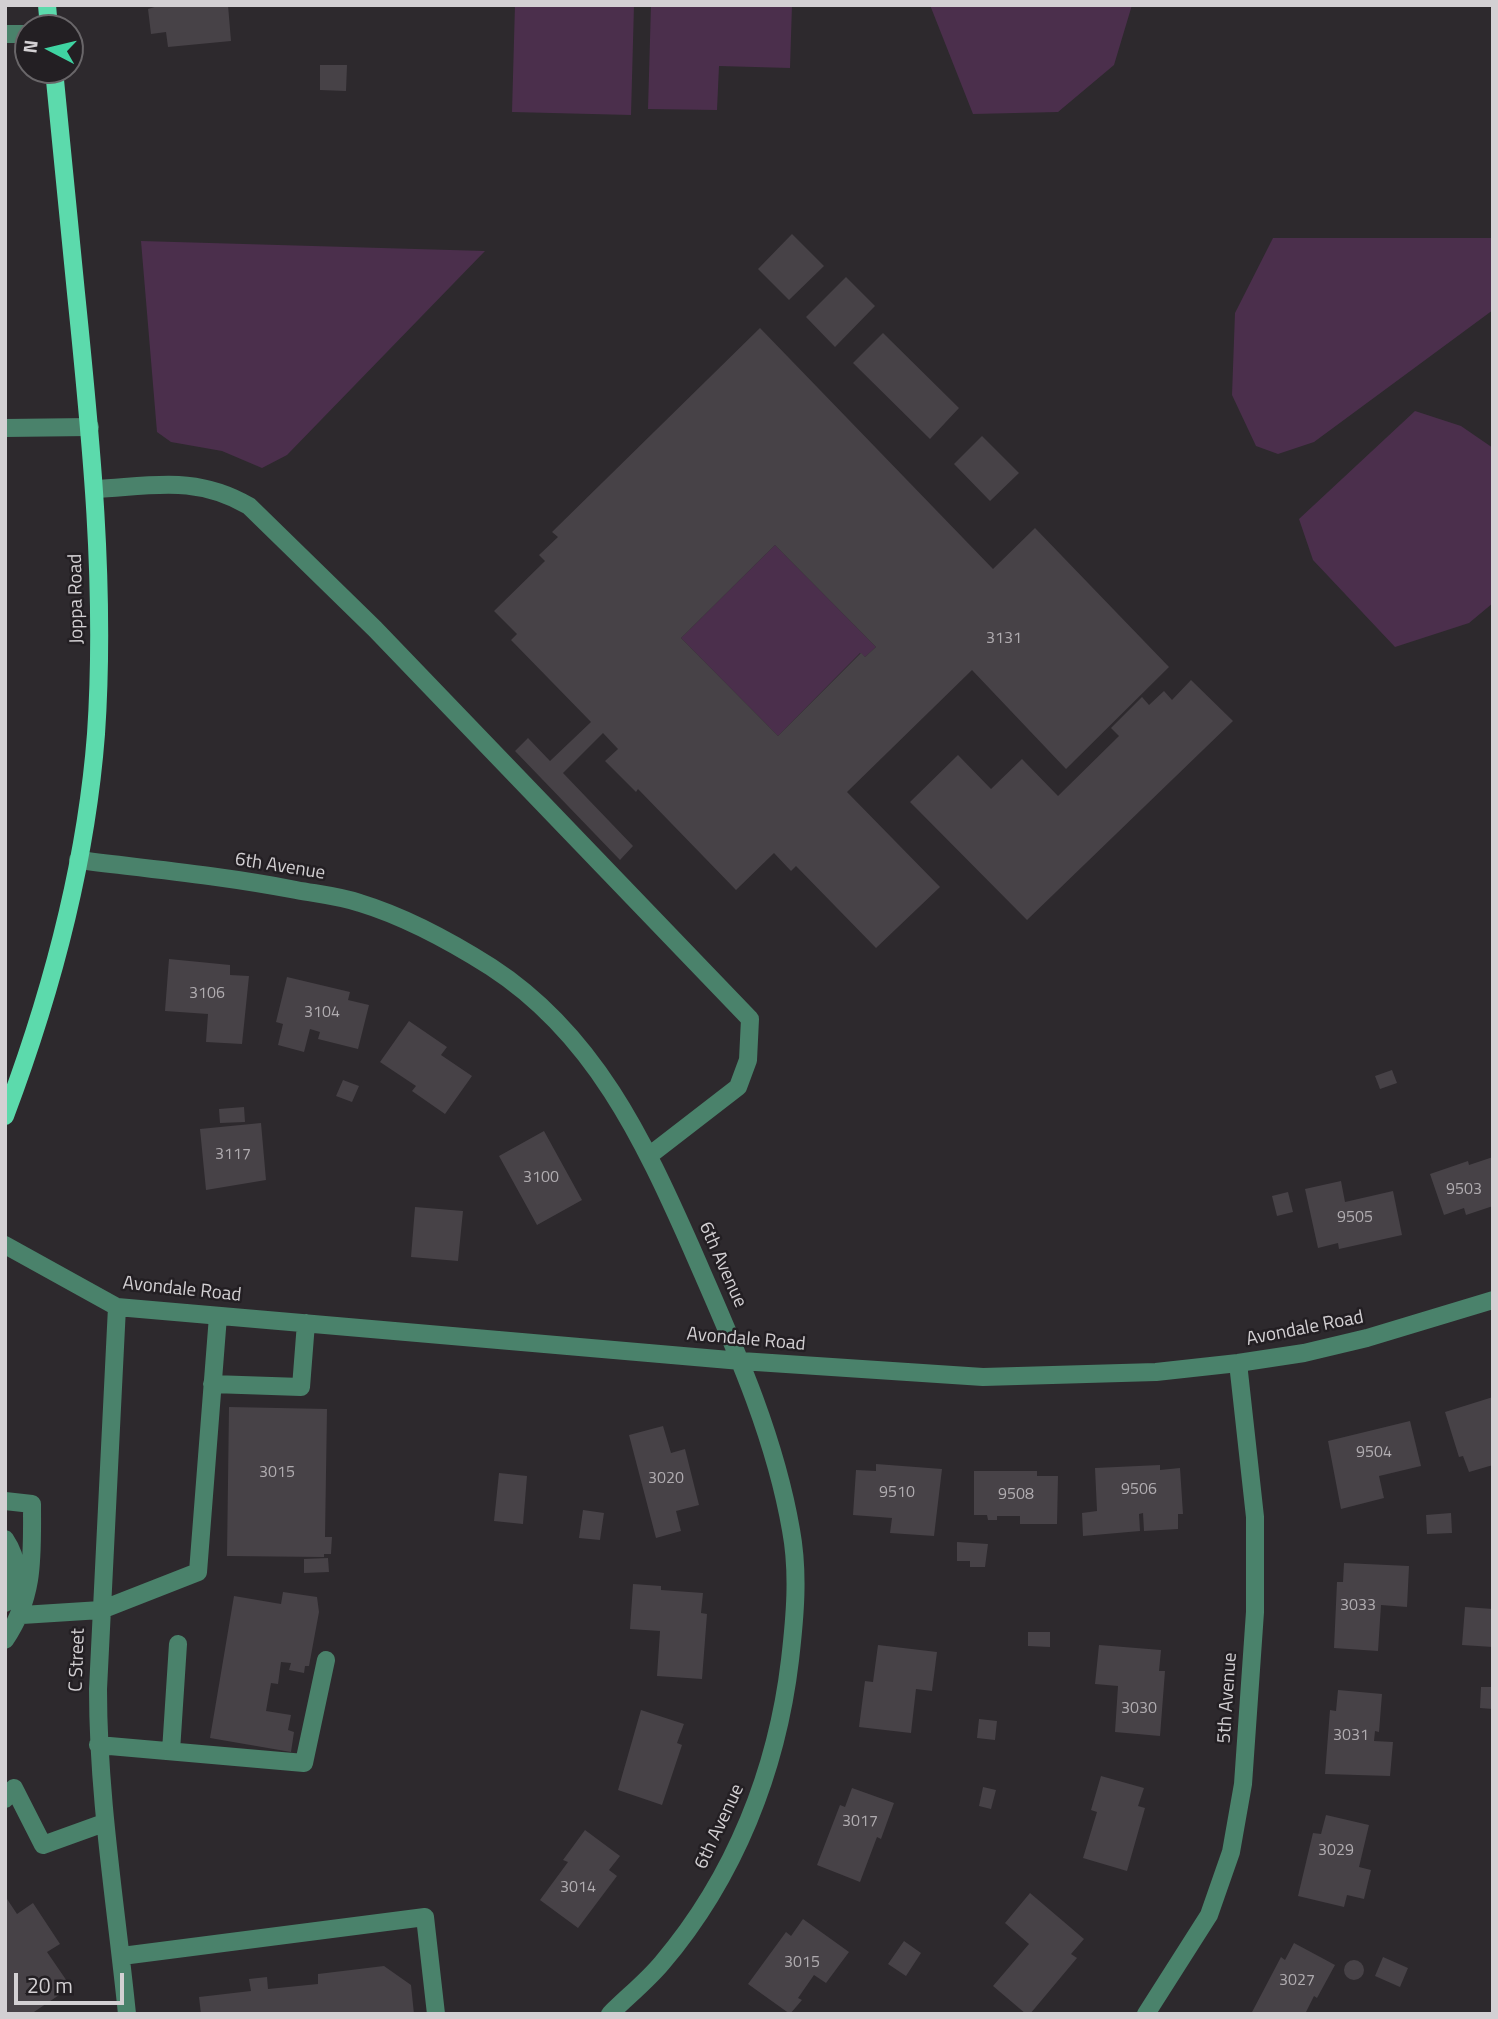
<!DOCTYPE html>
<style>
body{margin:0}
#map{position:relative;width:1498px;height:2019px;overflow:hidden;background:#2d292d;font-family:"Titillium Web",sans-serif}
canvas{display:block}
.frame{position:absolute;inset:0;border:7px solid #d3d0d3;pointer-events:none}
.north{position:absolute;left:14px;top:14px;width:70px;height:70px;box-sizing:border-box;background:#231f23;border:2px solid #696669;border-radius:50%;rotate:277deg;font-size:19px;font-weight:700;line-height:28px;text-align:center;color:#d3d0d3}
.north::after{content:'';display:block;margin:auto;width:24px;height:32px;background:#3fd4a2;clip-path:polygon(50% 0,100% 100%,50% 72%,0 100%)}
.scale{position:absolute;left:14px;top:1973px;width:110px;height:32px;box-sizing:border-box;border:4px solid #d3d0d3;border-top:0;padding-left:9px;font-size:21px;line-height:24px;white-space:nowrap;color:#d3d0d3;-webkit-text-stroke:5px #231f23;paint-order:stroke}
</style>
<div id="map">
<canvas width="1498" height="2019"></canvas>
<div class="frame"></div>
<div class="north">N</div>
<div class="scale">20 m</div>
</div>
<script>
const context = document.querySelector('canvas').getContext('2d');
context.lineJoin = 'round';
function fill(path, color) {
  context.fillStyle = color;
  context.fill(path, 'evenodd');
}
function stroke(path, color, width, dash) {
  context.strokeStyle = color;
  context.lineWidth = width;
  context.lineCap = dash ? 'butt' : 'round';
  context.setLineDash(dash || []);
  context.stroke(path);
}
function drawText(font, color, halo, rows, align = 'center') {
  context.font = font + ' "Titillium Web",sans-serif';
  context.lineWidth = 5;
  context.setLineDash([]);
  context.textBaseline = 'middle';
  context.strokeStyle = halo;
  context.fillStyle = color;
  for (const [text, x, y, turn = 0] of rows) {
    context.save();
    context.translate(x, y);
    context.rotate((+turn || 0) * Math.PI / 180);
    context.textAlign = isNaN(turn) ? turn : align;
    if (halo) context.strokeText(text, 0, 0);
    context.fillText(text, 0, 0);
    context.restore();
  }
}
fill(new Path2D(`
 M515,5H634L631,115L512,112Z
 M651,5H792L790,68L719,66L717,110L648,109Z
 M930,5H1132L1114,65L1058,112L973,114Z
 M1273,238H1493V310L1314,442L1278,454L1256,446L1232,395L1235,313Z
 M141,241L485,251L287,455L262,468L222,451L171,442L157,432Z
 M1415,411L1461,426L1493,448V603L1469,623L1395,647L1313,560L1299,519Z
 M775,545L876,647L865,657L860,653L778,736L681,638Z`), '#4b2f4c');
fill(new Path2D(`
 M161,5H228L231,41L168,47L166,32L151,34L148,9Z
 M320,65H347L346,91L320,90Z
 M792,234L824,266L789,300L758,269Z
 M846,277L875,306L835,347L806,317Z
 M760,328L993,569L1035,528L1169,667L1066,769L972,670L847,792L940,887L876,948L796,866L791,871L774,853L736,890L638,789L636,792L605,761L618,749L603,733L563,773L633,846L620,860L515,751L528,738L550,761L591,722L511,640L517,634L494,611L545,561L539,555L558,537L552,532ZM775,545L876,647L865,657L861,653L778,736L681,638Z
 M883,333L959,408L930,439L853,363Z
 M982,436L1019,473L990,501L954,464Z
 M1191,680L1233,721L1027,920L910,802L958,755L991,789L1022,759L1058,796L1119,736L1111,728L1142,697L1149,705L1164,691L1172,700Z
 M169,959L230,965V975L249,976L242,1044L206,1042L208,1014L165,1011Z
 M287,977L350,992L348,1000L369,1005L358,1049L318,1039L320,1032L310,1029L304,1052L278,1045L283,1024L276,1022Z
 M409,1021L447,1047L441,1055L472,1076L445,1114L412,1091L416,1086L380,1062Z
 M1392,1070L1397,1083L1380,1089L1375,1076Z
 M343,1080L359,1086L352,1102L336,1096Z
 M244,1107L245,1122L220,1123L219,1109Z
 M261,1123L266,1180L206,1190L200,1129Z
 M544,1131L582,1200L537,1225L499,1156Z
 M1493,1157V1206L1466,1215L1464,1208L1444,1215L1430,1174L1468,1161L1469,1165Z
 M1341,1181L1345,1202L1393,1191L1402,1235L1339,1249L1338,1243L1318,1248L1305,1189Z
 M1288,1192L1293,1212L1277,1216L1272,1196Z
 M415,1207L463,1211L458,1261L411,1257Z
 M1493,1397V1465L1469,1472L1463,1456L1459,1457L1445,1412Z
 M229,1407L327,1409L325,1537H332L331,1554H324V1557L227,1556Z
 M1410,1421L1421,1466L1379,1476L1384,1498L1341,1509L1328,1441Z
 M663,1426L671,1453L685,1449L699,1505L676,1511L681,1531L656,1538L629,1435Z
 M876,1464L942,1469L934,1536L890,1533L892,1518L853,1515L856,1470L876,1471Z
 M1160,1465V1470L1180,1468L1183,1514H1178V1529L1144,1531L1143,1513L1139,1514L1140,1531L1083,1536L1082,1513L1097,1511L1095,1468Z
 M974,1471H1037V1476H1058L1057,1524H1020V1516H997V1520H988L987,1515H974Z
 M499,1473L527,1476L523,1524L494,1521Z
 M583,1510L604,1513L600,1540L579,1538Z
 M1451,1513L1452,1533L1427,1534L1426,1515Z
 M957,1542L988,1544L985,1567H970V1561H957Z
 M328,1558L329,1572L304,1573V1559Z
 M1344,1563L1409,1566L1407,1607L1381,1605L1378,1651L1334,1648L1337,1582H1343Z
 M633,1584L661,1586V1590L703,1593L701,1613L707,1614L702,1679L657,1676L660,1631L630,1629Z
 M283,1592L317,1597L319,1612L309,1666H305L304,1673L289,1670L291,1663L281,1662L278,1684L271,1683L266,1711L291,1715L288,1730L294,1732L291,1752L210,1738L234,1596L281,1604Z
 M1465,1607L1493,1609V1647L1462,1645Z
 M1028,1632H1050V1647L1028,1646Z
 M878,1645L937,1652L932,1691L916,1689L911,1733L859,1727L865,1681L873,1682Z
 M1099,1645L1161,1650L1159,1671H1165L1160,1736L1115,1732L1118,1686L1095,1684Z
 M1481,1687H1493V1709L1480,1708Z
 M1338,1690L1382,1694L1379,1732L1375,1731L1374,1741L1393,1742L1390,1776L1325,1774L1330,1710L1336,1711Z
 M641,1710L684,1724L677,1743L682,1745L662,1805L618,1790Z
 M979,1719L997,1721L995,1740L977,1738Z
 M1101,1776L1144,1788L1138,1806L1145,1808L1127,1871L1083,1858L1097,1812L1091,1810Z
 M983,1787L996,1790L991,1809L979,1806Z
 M852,1788L894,1803L881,1839L877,1837L860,1882L817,1865L840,1805L845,1807Z
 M1326,1815L1369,1825L1359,1867L1371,1870L1364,1899L1347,1895L1344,1907L1298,1896L1313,1833L1321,1834Z
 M585,1830L620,1856L609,1870L617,1876L578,1928L540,1900L568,1862L563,1860Z
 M1030,1893L1084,1939L1071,1954L1077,1958L1030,2014H1026L993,1986L1029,1944L1005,1923Z
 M5,1896L17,1914L33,1903L60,1944L47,1952L71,1987L31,2014H5Z
 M803,1919L849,1952L826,1983L814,1975L798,1998L802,2000L790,2014L748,1984L786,1932L791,1936Z
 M904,1941L921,1953L906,1976L888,1964Z
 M1294,1943L1335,1965L1317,1998L1314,1996L1305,2014H1251L1281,1957L1285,1960Z
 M1383,1957L1408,1968L1400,1987L1375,1976Z
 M1344 1970a10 10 0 1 1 20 0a10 10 0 1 1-20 0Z
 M384,1966L411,1985L414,2014H201L199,1997L251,1991L249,1979L267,1977L268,1989L318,1984V1974Z`), '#474247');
stroke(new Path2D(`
 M5,34H28
 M5,428L90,427
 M95,489C153,486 196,475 249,506L375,629L750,1019L748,1060L738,1087L650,1155
 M78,860C151,869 224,876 296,890C317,894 339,896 360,903C406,917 450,941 491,967C594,1034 643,1139 691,1247C731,1339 774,1431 791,1530C799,1573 795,1617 790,1660C777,1770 735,1877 662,1963C647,1981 627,1997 610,2014
 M5,1245L117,1307L741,1361L983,1377L1156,1372L1238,1363L1304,1353L1367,1338L1493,1300
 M117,1307L98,1689C98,1798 116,1905 127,2014
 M212,1384L301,1387L306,1323
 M5,1501L32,1504C32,1556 35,1596 5,1640
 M5,1539C21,1563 17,1579 5,1603
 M22,1615L101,1610L198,1572L218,1316
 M98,1745L304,1763L326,1660
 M171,1751L178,1644
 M5,1799L14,1788L43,1845L104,1823
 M122,1956L425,1917L436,2014
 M1146,2014L1209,1915L1231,1852L1243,1784L1255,1612V1517L1238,1363`), '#4a826b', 18);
stroke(new Path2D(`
 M47,5L49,28
 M5,1116C51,994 86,865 96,734C106,587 91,439 76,293C68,219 62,144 54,70`), '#5cdaac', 18);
drawText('16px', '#b0acb0', null, [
 ["3131",1004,639],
 ["3106",207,994],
 ["3104",322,1013],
 ["3117",233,1155],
 ["3100",541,1178],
 ["9503",1464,1190],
 ["9505",1355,1218],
 ["9504",1374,1453],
 ["3015",277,1473],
 ["3020",666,1479],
 ["9506",1139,1490],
 ["9510",897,1493],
 ["9508",1016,1495],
 ["3033",1358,1606],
 ["3030",1139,1709],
 ["3031",1351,1736],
 ["3017",860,1822],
 ["3029",1336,1851],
 ["3014",578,1888],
 ["3015",802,1963],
 ["3027",1297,1981]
]);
drawText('19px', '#d3d0d3', '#231f23', [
 ["Joppa Road",77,599,-91],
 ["6th Avenue",280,867,9],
 ["6th Avenue",722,1265,66],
 ["Avondale Road",182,1290,6],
 ["Avondale Road",1305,1329,-11],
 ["Avondale Road",746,1340,5],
 ["C Street",78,1660,-88],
 ["5th Avenue",1228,1698,-86],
 ["6th Avenue",720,1827,-65]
]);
</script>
